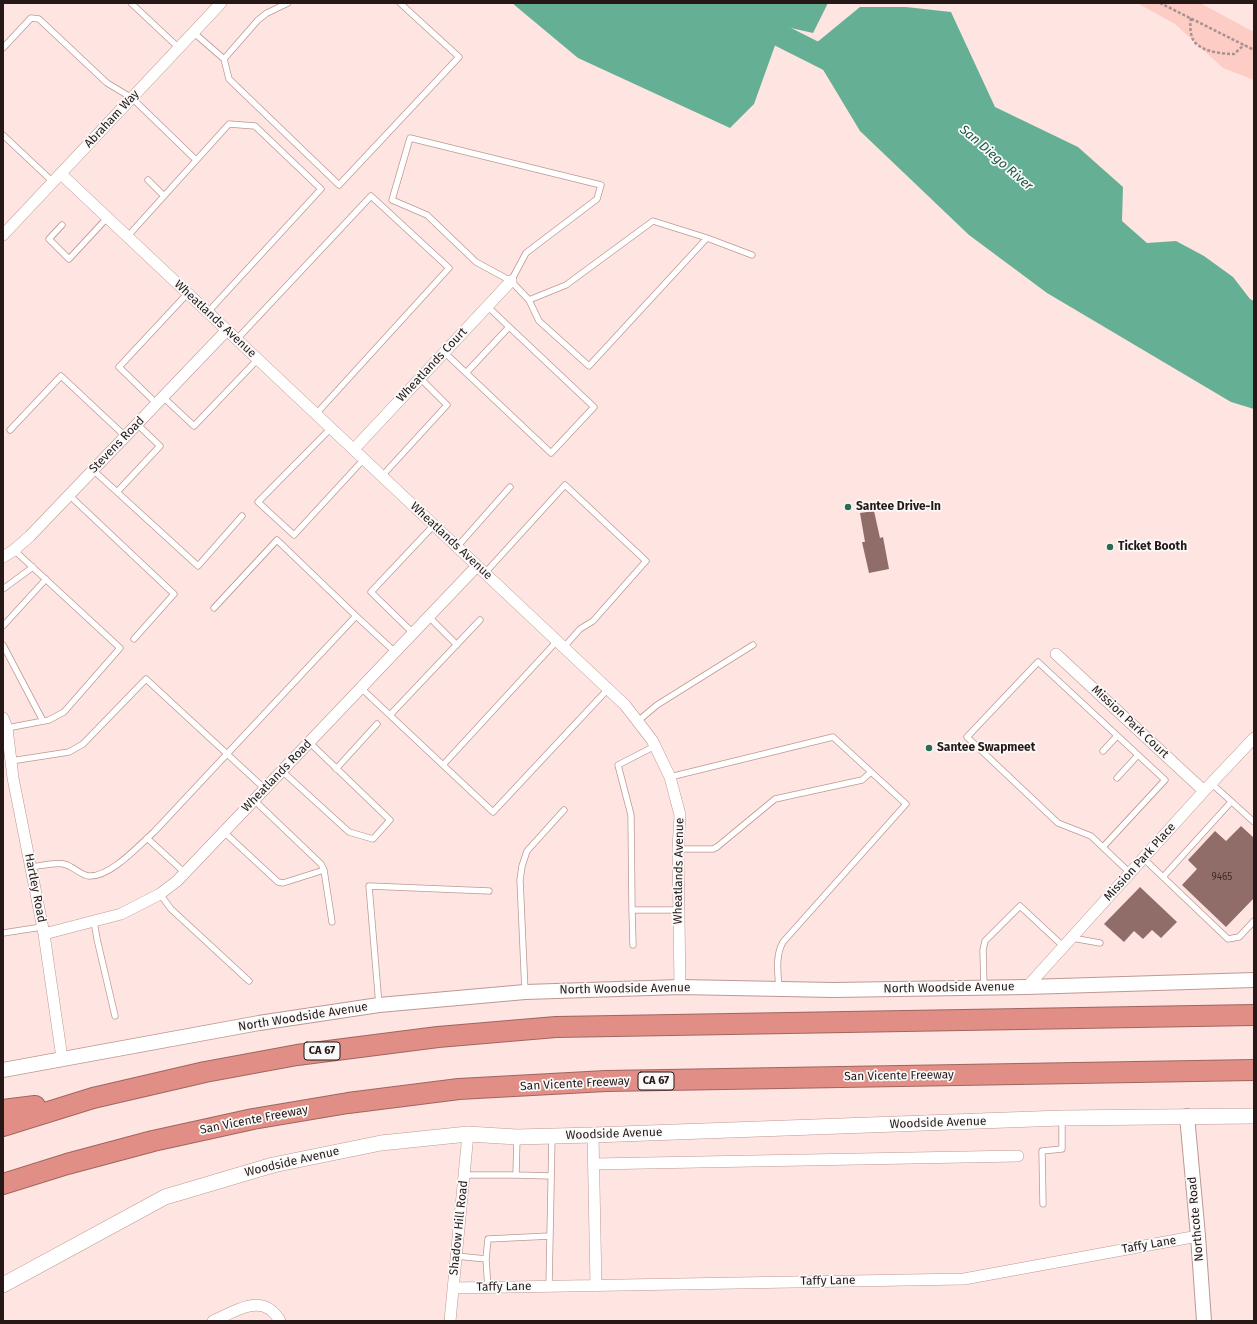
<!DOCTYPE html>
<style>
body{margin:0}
#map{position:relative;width:1257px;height:1324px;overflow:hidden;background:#fee5e2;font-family:"Fira Sans",sans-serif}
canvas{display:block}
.frame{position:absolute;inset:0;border:4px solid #261816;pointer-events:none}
</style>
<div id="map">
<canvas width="1257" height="1324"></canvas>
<div class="frame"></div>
</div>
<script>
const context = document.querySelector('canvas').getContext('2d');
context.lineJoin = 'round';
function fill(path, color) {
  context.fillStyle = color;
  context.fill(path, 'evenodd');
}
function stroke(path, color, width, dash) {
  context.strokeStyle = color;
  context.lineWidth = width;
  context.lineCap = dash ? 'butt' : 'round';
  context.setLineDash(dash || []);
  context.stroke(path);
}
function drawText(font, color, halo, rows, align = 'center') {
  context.font = font + ' "Fira Sans",sans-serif';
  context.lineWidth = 3.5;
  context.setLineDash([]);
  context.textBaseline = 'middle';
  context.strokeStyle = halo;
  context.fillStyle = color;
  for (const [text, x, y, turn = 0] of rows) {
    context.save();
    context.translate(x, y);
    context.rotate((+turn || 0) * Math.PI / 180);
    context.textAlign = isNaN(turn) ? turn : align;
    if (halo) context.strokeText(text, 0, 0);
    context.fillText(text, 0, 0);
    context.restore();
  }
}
fill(new Path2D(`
 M1137,3H1200L1254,32V80L1223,68L1175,24Z`), '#fdccc5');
fill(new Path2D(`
 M512,3H828L813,33L782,26L754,104L730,128L578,58Z
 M860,7H906L951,12L995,107L1078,147L1123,187L1122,221L1147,243L1176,241L1204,256L1233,277L1250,299L1254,301V409L1231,402L1047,293L969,235L860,131L810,48Z`), '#65b095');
stroke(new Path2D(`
 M716,3L841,66`), '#65b095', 23);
fill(new Path2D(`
 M874,511L880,538L883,537L889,569L869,573L862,542H865L860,513Z
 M1241,826L1254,838V898L1226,927L1182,885L1197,869L1188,860L1215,831L1226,841Z
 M1140,887L1177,922L1161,938L1152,930L1143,939L1134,931L1124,942L1104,924Z`), '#916d69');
const service = new Path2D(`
 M131,3L179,48
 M193,32L224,59L258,20L267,13L288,3
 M3,48L31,18L39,19L107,83L132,98L196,160
 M224,59L229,79L339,185L459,57L400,3
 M3,135L53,182
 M148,180L164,196
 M62,225L49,239L69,259L107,218
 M127,237L229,124L255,126L321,189L208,312
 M511,281L526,253L597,199L601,185L410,138L392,200L427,215L476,262L511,281L529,300L566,285L653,221L707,238
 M529,300L539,321L589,366L707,238L752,255
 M237,339L371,196L449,268L316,414
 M444,352L551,453L594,407L487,306
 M466,373L509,327
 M163,397L194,426L258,359
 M157,404L119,367L188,293
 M331,428L258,502L294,535L364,459
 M10,430L61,376L125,436
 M93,470L198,566L242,516
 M382,476L447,405L420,378
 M117,492L160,446L137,424
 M69,495L174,594L134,639
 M457,547L510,487
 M485,573L565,485L646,561L593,621L580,629L564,647
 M3,589L33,567
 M214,608L277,540L356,616
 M429,617L457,645
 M3,626L46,579
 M413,633L371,592L434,525
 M3,645L43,721
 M361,688L493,812L608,689
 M390,715L480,620
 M638,721L657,705L753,645
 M7,728L49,720L64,712L120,648L14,550
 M1103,751L1117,736
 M11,761L69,752L83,744L146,679L265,789
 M443,765L557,641
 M336,769L377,724
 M282,771L349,832L373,839L390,820L309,742
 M670,777L833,737L906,804L783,942C775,956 778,973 779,989
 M1117,778L1138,755
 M1211,783L1254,822
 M224,832L278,882L283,883L324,870L321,864L254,800
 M147,838L185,873
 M1103,847L1165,780L1038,662L967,737L1058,823L1091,836L1130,873
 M678,849H713L717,847L775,799L862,780L871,772
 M1143,858L1228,939L1239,937L1254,921
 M31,867C40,866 56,862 64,864C73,866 80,875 89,876C111,877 139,845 154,832L356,616L395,652
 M324,870L332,922
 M1163,877L1231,802
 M160,894L171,909L249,981
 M632,910L631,815L618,765L655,746
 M94,921L97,939L115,1016
 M3,933L42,927
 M1072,938L1100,943
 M633,945L632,910H678
 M984,987L983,950L985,941L1020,906L1064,947
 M525,992L520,880L522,866L527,851L564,810
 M379,1005L369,886L489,891
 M464,1175H516L517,1137
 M516,1175L551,1176
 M1043,1204L1042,1151L1062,1149V1119
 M456,1256L486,1259L488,1239L550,1236
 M486,1259L488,1288
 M549,1286L552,1136`);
const minor = new Path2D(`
 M61,174L625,705L652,740L655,746L670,777L680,815L678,849L680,987
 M3,235L221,3
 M354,449L511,281
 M3,557L14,550L30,536L227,330
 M1056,654L1204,791
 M3,718L7,728L13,778L44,934L62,1058
 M44,934L121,914L160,894L177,881L477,566
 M1027,987L1204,791L1254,738
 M593,1135L596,1286
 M594,1164L1018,1156
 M453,1288L964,1279L1198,1236
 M213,1321C230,1314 255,1296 272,1311C275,1314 278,1317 280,1321
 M450,1321L468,1134`);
const tertiary = new Path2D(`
 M3,1070L259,1023L379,1005L525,992L680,987L833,990L1027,987L1254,980
 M1187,1116L1198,1236L1204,1321`);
const secondary = new Path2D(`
 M3,1285L165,1197L273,1165L381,1143L468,1134L517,1137L593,1135L1062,1118L1254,1116`);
const motorway = new Path2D(`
 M3,1110L35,1106
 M3,1126L93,1098L205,1072L297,1055L438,1037L556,1027L1254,1015
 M3,1184L67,1164L153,1141L253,1119L348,1103L459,1089L606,1081L1254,1070`);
stroke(service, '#be9893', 7);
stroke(minor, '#be9893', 12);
stroke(tertiary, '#be9893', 16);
stroke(secondary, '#be9893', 16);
stroke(motorway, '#a0655f', 22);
stroke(new Path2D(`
 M1160,3L1254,50
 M1191,18C1190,25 1190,31 1192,37C1196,51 1221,54 1234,54L1244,45`), '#a6928f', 2.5, [3, 2]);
stroke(service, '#fff', 5.5);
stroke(minor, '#fff', 11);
stroke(tertiary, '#fff', 14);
stroke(secondary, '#fff', 15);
stroke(motorway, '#e18f86', 20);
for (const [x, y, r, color] of [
 [848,507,4,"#2d6a55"],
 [1110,547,4,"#2d6a55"],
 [929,748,4,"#2d6a55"]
]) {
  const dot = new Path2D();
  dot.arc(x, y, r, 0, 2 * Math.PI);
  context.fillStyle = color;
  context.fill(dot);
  stroke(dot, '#f9f9f9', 1.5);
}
drawText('10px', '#412d2b', null, [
 ["9465",1222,877]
]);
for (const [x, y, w] of [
 [322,1051,36],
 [656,1081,36]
]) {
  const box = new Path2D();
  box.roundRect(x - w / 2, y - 9, w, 18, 3);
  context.fillStyle = '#f9f9f9';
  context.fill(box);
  stroke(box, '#261816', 1);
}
drawText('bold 11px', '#261816', null, [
 ["CA 67",322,1051],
 ["CA 67",656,1081]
]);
drawText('12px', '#261816', '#f9f9f9', [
 ["Abraham Way",112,119,-47],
 ["Wheatlands Avenue",215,319,43],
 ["Wheatlands Court",432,365,-47],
 ["Stevens Road",117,445,-46],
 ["Wheatlands Avenue",451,541,43],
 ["Mission Park Court",1130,722,43],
 ["Wheatlands Road",277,776,-46],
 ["Mission Park Place",1140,862,-48],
 ["Wheatlands Avenue",679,871,-89],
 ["Hartley Road",35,888,79],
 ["North Woodside Avenue",949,988,-1],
 ["North Woodside Avenue",625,989,-1],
 ["North Woodside Avenue",303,1017,-9],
 ["San Vicente Freeway",899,1076,-1],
 ["San Vicente Freeway",575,1084,-3],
 ["San Vicente Freeway",254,1120,-11],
 ["Woodside Avenue",938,1123,-2],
 ["Woodside Avenue",614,1134,-2],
 ["Woodside Avenue",292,1162,-13],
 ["Northcote Road",1196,1219,-95],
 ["Shadow Hill Road",459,1228,-84],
 ["Taffy Lane",1149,1245,-10],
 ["Taffy Lane",828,1281,-1],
 ["Taffy Lane",504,1287,-1]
]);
drawText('bold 12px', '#261816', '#f9f9f9', [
 ["Santee Drive-In",856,507],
 ["Ticket Booth",1118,547],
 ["Santee Swapmeet",937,748]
], 'left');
drawText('italic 13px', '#1b5744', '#f9f9f9', [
 ["San Diego River",996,158,41]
]);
</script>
